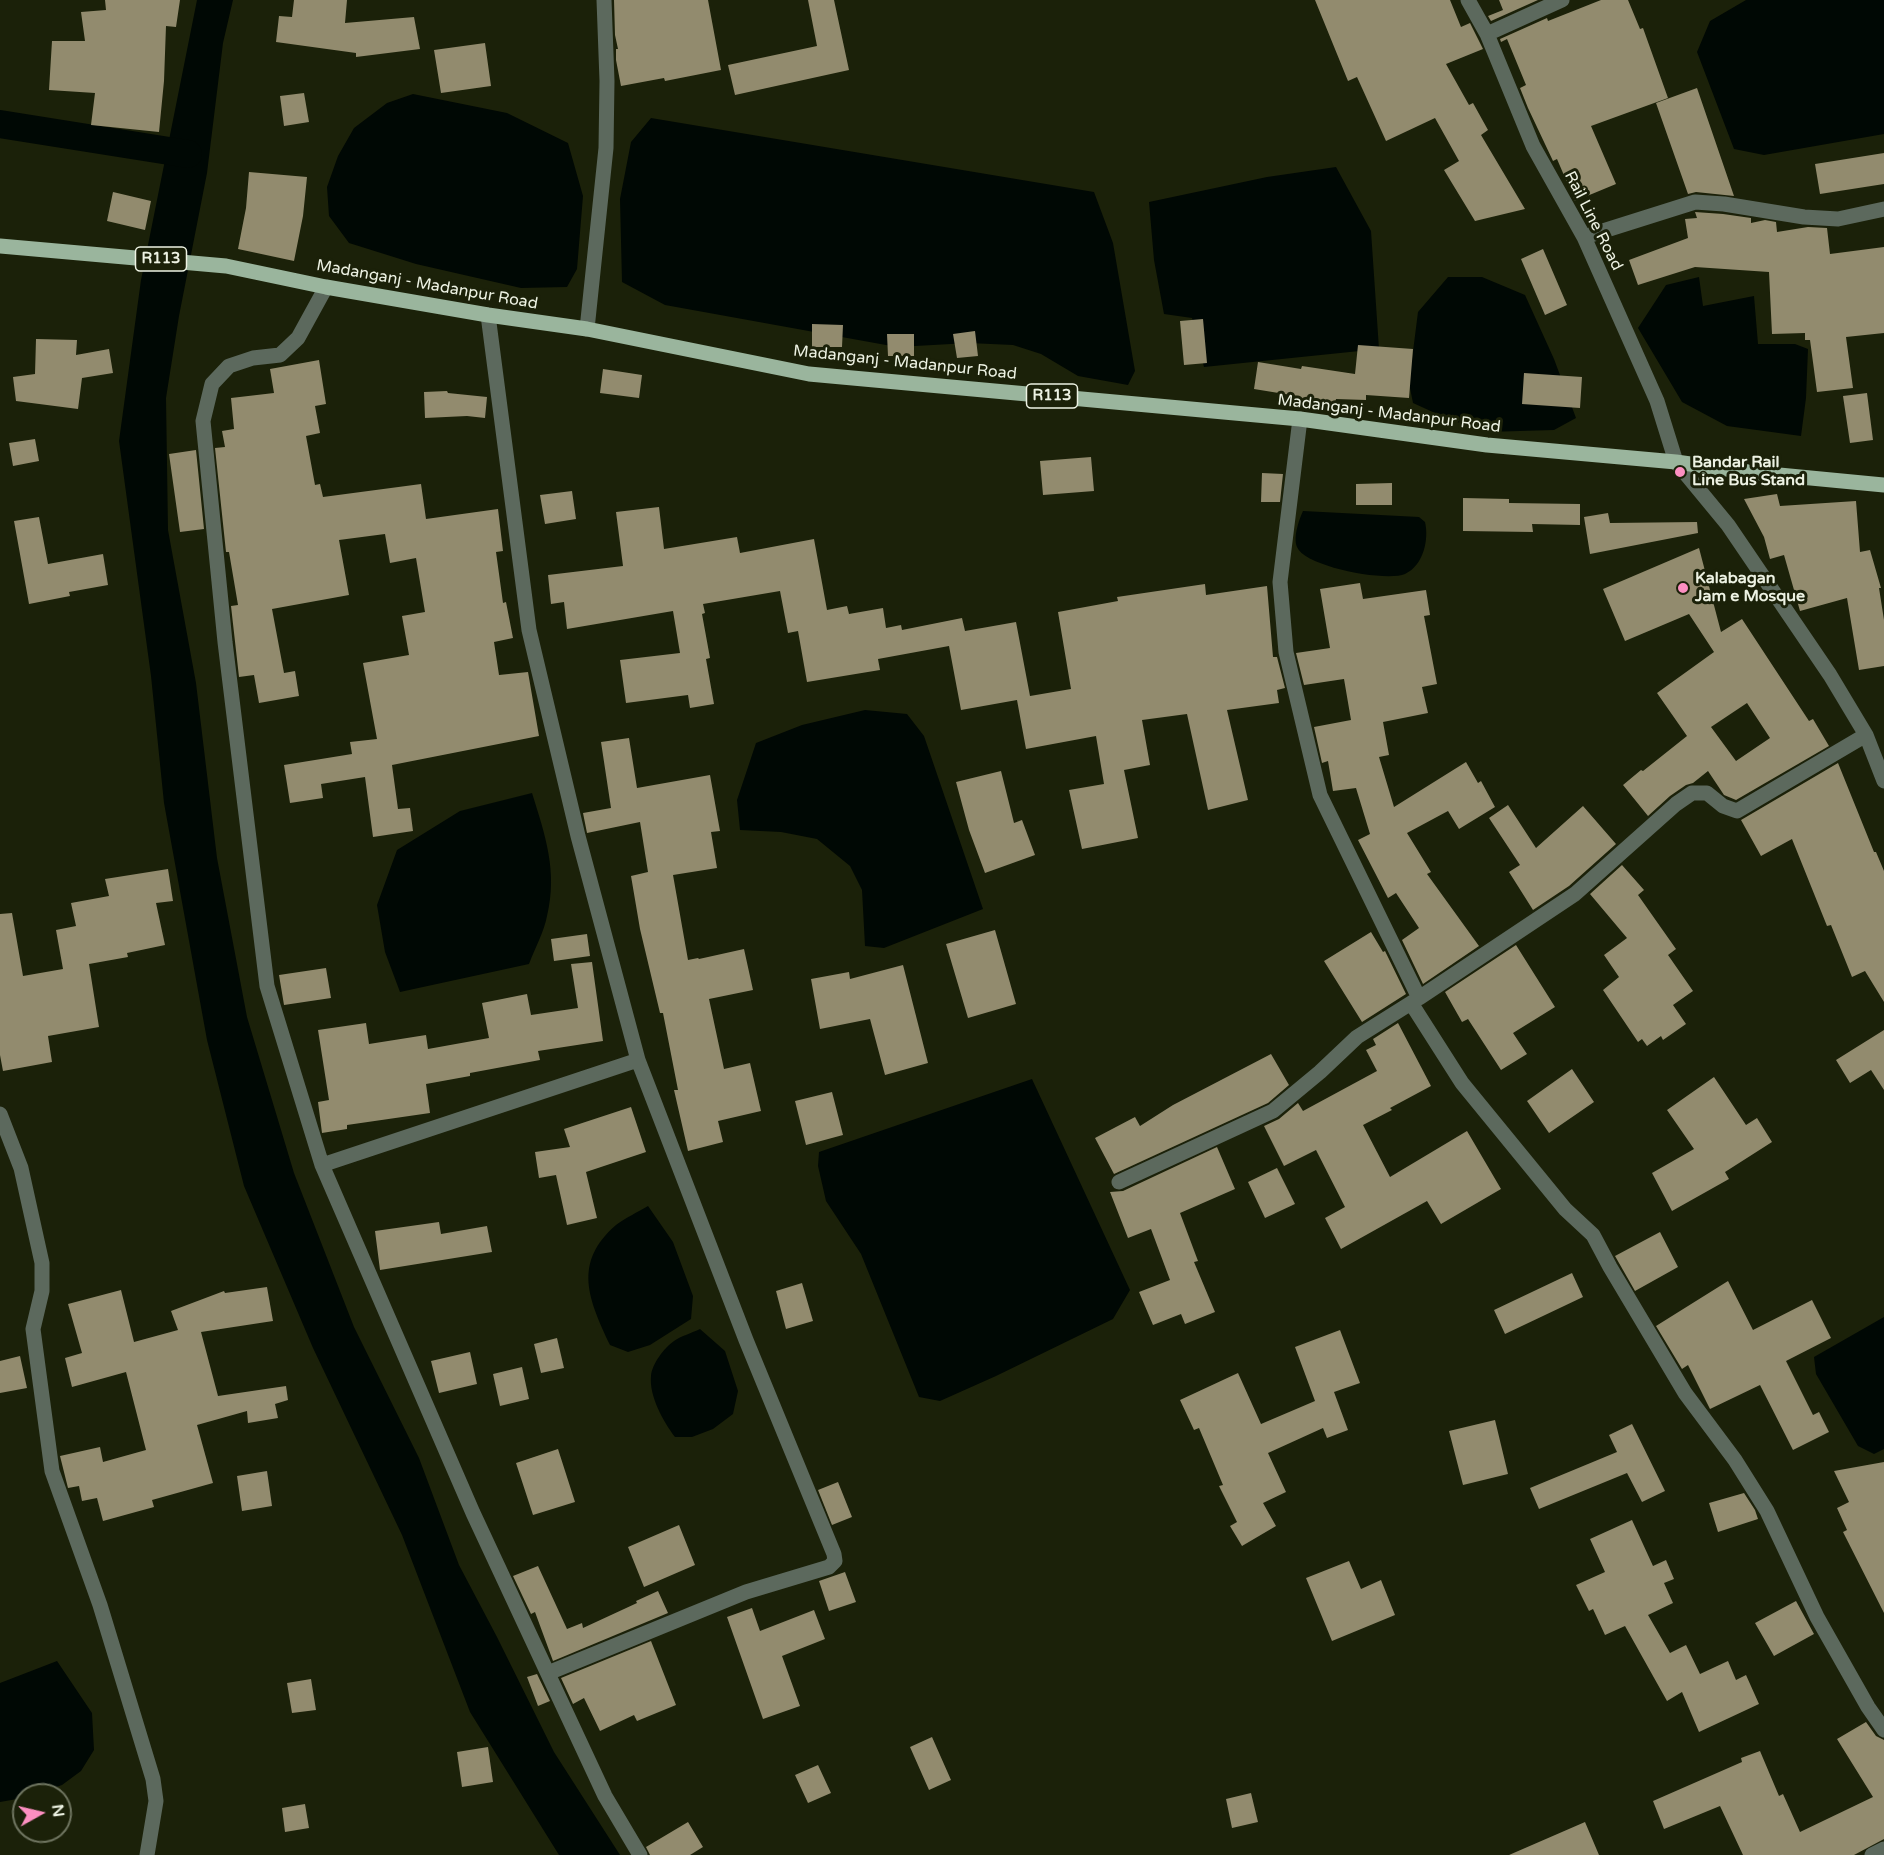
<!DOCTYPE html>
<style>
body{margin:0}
#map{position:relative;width:1884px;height:1855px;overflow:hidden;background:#1b2109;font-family:"Varela Round",sans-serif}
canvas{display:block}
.north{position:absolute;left:12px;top:1783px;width:60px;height:60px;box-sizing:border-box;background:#1b2109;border:2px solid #6f7560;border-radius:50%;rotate:82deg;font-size:16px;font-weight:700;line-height:24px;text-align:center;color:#edf2e3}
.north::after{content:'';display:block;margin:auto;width:21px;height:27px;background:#fc8fc1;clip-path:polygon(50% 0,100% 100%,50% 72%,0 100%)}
</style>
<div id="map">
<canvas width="1884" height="1855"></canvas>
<div class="north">N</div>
</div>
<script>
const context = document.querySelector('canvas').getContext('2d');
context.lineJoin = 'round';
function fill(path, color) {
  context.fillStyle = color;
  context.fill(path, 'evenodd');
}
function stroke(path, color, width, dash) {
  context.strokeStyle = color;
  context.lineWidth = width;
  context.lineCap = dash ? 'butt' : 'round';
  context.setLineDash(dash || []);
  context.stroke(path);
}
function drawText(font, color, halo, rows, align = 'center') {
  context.font = font + ' "Varela Round",sans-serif';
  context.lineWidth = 6;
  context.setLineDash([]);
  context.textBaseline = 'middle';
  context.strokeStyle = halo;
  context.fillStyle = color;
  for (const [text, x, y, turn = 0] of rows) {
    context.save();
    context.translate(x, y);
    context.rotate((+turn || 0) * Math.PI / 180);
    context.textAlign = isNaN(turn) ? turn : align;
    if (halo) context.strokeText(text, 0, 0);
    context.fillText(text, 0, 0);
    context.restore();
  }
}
fill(new Path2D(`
 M197,0H233L223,43L207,173L179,316L166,398L168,530L196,683L217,858L247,1017L294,1173L354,1327L419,1458L459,1565L497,1637L554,1752L620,1855H559L470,1712L402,1535L313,1348L244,1186L207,1040L164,803L151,676L119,441L141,280Z
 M1746,0H1884V134L1764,155L1734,149L1697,52L1710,21Z
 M413,94L507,113L568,143L583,196L577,269L567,287L521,288L416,264L349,243L329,216L327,187L338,156L354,128L387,103Z
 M651,118L1094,192L1113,243L1135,371L1128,385L1078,376L1041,354L1013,345L969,343L897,347L665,305L622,282L620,199L631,142Z
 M1336,167L1371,231L1379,349L1204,367L1192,318L1164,314L1154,260L1149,202L1267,177Z
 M1448,277H1482L1525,295L1554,359L1576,418L1554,430L1486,432L1446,418L1413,403L1409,383L1418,312Z
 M1699,277L1703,306L1754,296L1758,344H1795L1808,349L1806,398L1801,436L1727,426L1682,402L1638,328L1666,285Z
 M1303,511L1419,517L1425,522C1429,539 1424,565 1405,574C1386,582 1305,567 1297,547C1293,537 1299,520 1303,511Z
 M865,710L907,714L924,736L983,909L884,948L865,946L862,890L850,866L817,839L781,832L740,830L737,800L756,743L802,725Z
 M532,793C545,835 558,871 547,916C544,932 535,948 529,964L400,992L385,952L377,905L397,850L460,811Z
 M1032,1079L1130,1290L1113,1319L996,1376L940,1401L919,1397L861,1254L826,1201L818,1166L819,1152Z
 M648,1206L673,1242L693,1296L691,1319L650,1345L628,1352L610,1345C589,1300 572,1263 616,1225C625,1218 638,1212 648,1206Z
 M1884,1317V1449L1874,1454L1858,1446L1816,1374L1814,1357Z
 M700,1329L725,1351L738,1391L733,1414L713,1429L692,1437H675C663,1421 649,1396 651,1376C652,1364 664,1348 674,1341C681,1336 692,1333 700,1329Z
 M57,1661L92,1713L94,1750L81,1771L62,1785L33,1795H24L23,1798L0,1802V1683Z`), '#000804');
stroke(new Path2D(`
 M0,124L188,154`), '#000804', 28);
fill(new Path2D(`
 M105,0H180L176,27L166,26L164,81L159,132L91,125L95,93L49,90L52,41H85L81,12L106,10Z
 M294,0H347L345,23L414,17L420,49L356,57V53L276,42L279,16L292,17Z
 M614,0H708L721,70L665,81L664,78L621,86L616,60V49H618L615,35Z
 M808,0H834L849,70L735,95L728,65L817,46Z
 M1315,0H1450L1461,27L1470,23L1483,49L1446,64L1469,105L1473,103L1488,130L1481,135L1525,209L1475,221L1444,170L1459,161L1435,118L1386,141L1357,77L1348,81Z
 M1499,0H1538L1491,21L1488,16L1503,10Z
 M1601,0H1628L1640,29L1643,28L1668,98L1591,126L1616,184L1575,201L1557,159L1553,161L1528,108L1520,88L1526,85L1507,39L1501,42L1500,39L1547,18L1548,21Z
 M485,43L491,86L441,93L434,50Z
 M1697,88L1734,196L1696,192L1688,194L1656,103Z
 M304,93L309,122L284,126L280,96Z
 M1884,153V184L1820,194L1815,164Z
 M249,172L307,177L303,216L294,261L238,249L246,208Z
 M113,192L151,201L145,230L107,221Z
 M1695,212L1723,214L1751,218V223L1765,220L1776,222L1777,232L1808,227L1827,228L1830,254L1884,247V333L1846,337L1853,388L1817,392L1810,340H1805V333L1772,334L1769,272L1695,267L1638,285L1629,260L1688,238L1685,219L1697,218Z
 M1543,249L1567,305L1545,315L1521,259Z
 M1203,319L1207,363L1184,365L1180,321Z
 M812,324L843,325L842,347H812Z
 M975,331L978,356L957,358L953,334Z
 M887,334H914V356H888Z
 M36,339L77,340L76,355L109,349L113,373L82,378L78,409L16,401L13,377L35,374Z
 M1358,345L1413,349L1409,398L1366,395V400L1336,399L1335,405L1297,399V396L1254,389L1258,362L1301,369L1302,366L1355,374Z
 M319,360L326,404L315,406L320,433L306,436L315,485L320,484L323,497L421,484L426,519L498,509L503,551L496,552L503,603L506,602L513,638L494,642L499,675L528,672L539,736L392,765L398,809L410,808L413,831L373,837L365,777L321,784L323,798L290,803L284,765L352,754L350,742L377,739L363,663L409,655L402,616L425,612L416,558L390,563L385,534L339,540L349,595L272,609L284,673L295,671L299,696L259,703L254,675L239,677L231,606L238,605L229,552H226L215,448L225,447L222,431L234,429L231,398L274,393L270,369Z
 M603,369L642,375L639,398L600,393Z
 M1524,373L1582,377L1580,408L1522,404Z
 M447,391L448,393L487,397L485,418L467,416L425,418L424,392Z
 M1867,393L1873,440L1850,443L1843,396Z
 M35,439L39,461L13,466L9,443Z
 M196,450L204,529L180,532L169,454Z
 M1091,457L1094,491L1043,495L1040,461Z
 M1262,473L1283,474L1280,502H1261Z
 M1392,483V505H1356V484Z
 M572,491L576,519L545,524L540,495Z
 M1777,494L1780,506L1856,501L1860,552L1870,550L1881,588H1879L1884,620V666L1859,670L1847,598L1800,611L1784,555L1770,559L1764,537L1744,499Z
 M1463,498L1509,499V503L1580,504V525L1532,524L1533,532L1463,531Z
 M659,507L664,549L737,537L740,553L814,539L827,610L847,606L849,614L883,608L886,628L901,625L902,630L962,618L965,631L1016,622L1030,696L1071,689L1058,612L1118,601L1117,597L1205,584L1206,595L1267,586L1273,657H1277L1285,688L1277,690L1279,703L1227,710L1248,800L1208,810L1187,714L1142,720L1150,765L1124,770L1138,838L1082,849L1069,790L1104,784L1096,736L1026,749L1017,700L961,710L949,646L878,659L880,670L807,682L798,631L788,633L780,591L703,604L705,613L702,614L710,658L706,659L714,704L690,708L688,695L626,703L620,660L680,653L673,611L567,629L564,602L551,604L548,575L623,566L616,512Z
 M1608,513L1610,523L1697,522L1698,533L1590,554L1584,517Z
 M39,517L48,564L103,554L108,585L69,592L70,596L29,604L14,521Z
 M1699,548L1721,632L1742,619L1809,721L1813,719L1829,746L1736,800L1724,795L1708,771L1693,783L1686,785L1670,796L1648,816L1623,785L1641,770L1643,771L1687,736L1657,693L1714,652L1689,614L1625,641L1603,589ZM1747,703L1770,738L1736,761L1711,727Z
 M1360,583L1363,599L1426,590L1430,615L1424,616L1437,684L1422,687L1428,713L1383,722L1389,755L1379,757L1394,807L1466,762L1478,783L1481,781L1495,807L1459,829L1448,811L1407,833L1431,872L1427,874L1479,946L1423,984L1402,940L1419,928L1396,893L1388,898L1358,840L1370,834L1356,788L1333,791L1328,761L1322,763L1314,727L1351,720L1344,679L1304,685L1296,653L1330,648L1320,589Z
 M629,738L637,788L710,775L720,831L711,832L717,868L673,875L688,960L698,958L699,959L744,949L753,990L709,999L724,1069L750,1063L761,1111L718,1121L723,1142L688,1151L674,1090H678L663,1013H660L640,929L631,876L648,872L640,822L587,833L583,813L611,808L601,742Z
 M1838,763L1874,852H1876L1884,871V1002L1865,971L1852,977L1831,925L1827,926L1792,839L1761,856L1741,820Z
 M1001,771L1014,823L1022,820L1035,855L985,873L969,830L956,782Z
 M1508,805L1536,848L1583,806L1616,844L1569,886L1533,910L1509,872L1520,865L1489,818Z
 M1622,865L1644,890L1638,895L1676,949L1668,955L1693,991L1673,1005L1686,1024L1663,1040L1661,1036L1647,1046L1642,1039L1638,1042L1603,990L1619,977L1604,955L1627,938L1590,894Z
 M168,869L173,901L156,903L165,945L127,953L128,957L89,964L99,1027L48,1036L52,1062L3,1071L0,1055V914L12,913L23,976L63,969L56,930L76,926L71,903L109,896L105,879Z
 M995,930L1016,1004L968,1018L946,944Z
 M1371,932L1383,952L1385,951L1406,994L1362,1022L1324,961Z
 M587,934L590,956L554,961L551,939Z
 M1516,945L1555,1007L1513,1033L1527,1054L1501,1070L1468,1019L1462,1022L1445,992Z
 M592,962L603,1041L538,1051L540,1060L470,1073V1076L426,1084L430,1113L347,1125V1129L322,1133L318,1102L329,1100L318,1030L366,1023L369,1044L426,1035L428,1049L489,1038L482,1003L527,994L531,1015L578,1008L571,964Z
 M903,965L928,1063L885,1075L870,1019L820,1029L811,979L849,972L850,979Z
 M326,968L331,998L284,1005L279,975Z
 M1398,1023L1431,1086L1390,1108L1392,1110L1363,1125L1390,1177L1467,1131L1501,1189L1441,1224L1427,1201L1341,1249L1325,1218L1345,1207L1316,1150L1284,1166L1264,1126L1279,1119L1298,1103L1303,1111L1377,1071L1366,1050L1376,1045L1373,1039Z
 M1884,1030V1090L1871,1070L1850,1083L1836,1060Z
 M1271,1054L1289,1085L1268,1103L1114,1174L1095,1138L1135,1117L1140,1126L1173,1105Z
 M1572,1069L1594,1102L1549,1133L1527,1101Z
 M1714,1077L1746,1125L1757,1118L1772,1142L1725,1172L1729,1179L1672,1211L1652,1173L1694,1149L1667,1110Z
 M832,1092L843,1135L806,1145L795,1101Z
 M631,1107L646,1152L586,1172L597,1218L567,1225L556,1175L539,1178L535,1152L570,1147L564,1129Z
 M1217,1147L1235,1189L1180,1213L1198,1261L1194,1262L1215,1312L1185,1324L1181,1314L1153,1325L1139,1292L1170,1280L1151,1229L1128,1238L1110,1192L1123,1191Z
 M1277,1168L1295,1204L1265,1218L1248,1182Z
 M439,1222L441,1234L487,1226L492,1252L380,1270L375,1231Z
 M1660,1232L1678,1267L1635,1291L1615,1256Z
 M1572,1273L1583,1297L1505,1334L1494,1310Z
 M1728,1281L1753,1330L1812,1300L1831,1338L1786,1361L1813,1415L1819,1412L1829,1432L1793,1450L1760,1385L1710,1409L1688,1365L1682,1369L1656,1326Z
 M802,1283L813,1321L786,1329L776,1291Z
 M267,1287L273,1321L201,1332L218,1396L286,1386L288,1400L275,1404L278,1418L248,1423L247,1411L197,1425L213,1483L152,1500L154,1507L103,1521L97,1498L82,1501L79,1486L68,1488L60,1456L100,1447L103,1462L146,1450L126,1372L72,1387L65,1358L82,1353L68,1304L121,1290L134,1342L178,1330L171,1311L224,1291L225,1293Z
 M1340,1330L1360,1383L1334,1392L1348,1430L1327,1438L1323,1428L1268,1453L1286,1492L1263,1503L1276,1526L1242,1546L1230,1526L1237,1522L1219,1486L1223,1485L1199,1428L1194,1430L1180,1400L1238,1373L1261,1424L1315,1401L1295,1347Z
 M557,1338L564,1368L541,1373L534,1344Z
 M470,1352L477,1384L439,1393L431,1361Z
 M20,1356L27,1388L0,1393V1361Z
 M522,1367L529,1399L500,1406L493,1374Z
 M1495,1420L1508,1474L1463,1485L1449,1431Z
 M1632,1424L1665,1491L1642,1502L1627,1473L1539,1509L1530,1488L1617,1452L1609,1435Z
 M558,1449L575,1502L533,1515L516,1463Z
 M1884,1462V1613L1843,1532L1847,1530L1837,1508L1849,1502L1834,1471Z
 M267,1471L272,1506L242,1511L237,1476Z
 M838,1482L852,1517L832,1525L818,1490Z
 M1744,1493L1755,1510L1758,1519L1718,1532L1709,1503Z
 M1632,1520L1653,1566L1666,1560L1674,1579L1664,1583L1673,1603L1648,1615L1670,1653L1686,1645L1700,1674L1728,1661L1736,1680L1746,1675L1759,1704L1699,1732L1682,1692L1667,1701L1625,1626L1605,1635L1593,1609L1589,1611L1576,1585L1605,1572L1590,1539Z
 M679,1525L695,1565L644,1587L628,1547Z
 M1349,1561L1361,1589L1381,1580L1395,1615L1332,1641L1306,1578Z
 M538,1566L567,1629L582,1623L583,1628L637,1603L636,1601L658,1591L668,1613L553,1661L535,1612L531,1614L513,1576Z
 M845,1572L856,1602L829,1611L819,1581Z
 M1796,1601L1814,1634L1774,1656L1755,1623Z
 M752,1608L760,1631L814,1610L825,1639L782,1656L800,1706L763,1719L727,1617Z
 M651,1641L676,1705L637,1721L634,1715L600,1731L584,1698L573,1704L561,1678Z
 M537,1674L550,1701L538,1706L527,1677Z
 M311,1679L316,1710L292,1713L287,1683Z
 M1866,1722L1876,1736L1884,1740V1839L1854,1855H1743L1720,1806L1664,1829L1653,1801L1742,1762L1741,1758L1760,1751L1779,1796L1783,1794L1800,1832L1873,1797L1837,1739Z
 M932,1737L951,1780L929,1790L910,1747Z
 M488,1747L493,1782L462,1787L457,1752Z
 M818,1765L831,1793L808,1803L795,1775Z
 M1251,1793L1258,1822L1232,1828L1226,1799Z
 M305,1804L309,1828L285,1832L282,1808Z
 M688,1822L703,1847L690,1855H650L646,1847Z
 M1585,1822L1599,1855H1509Z`), '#928b6e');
stroke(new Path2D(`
 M1468,0L1487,34L1533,146L1584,237L1657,401L1676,462L1728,525L1830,675L1866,735L1884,781
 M1487,34L1562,0
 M1584,237L1695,202L1724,204L1804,217L1838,219L1884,209
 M326,287L298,338L280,355L253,358L229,366L212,384L203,421L225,642L267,986L322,1165L473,1513L605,1796L640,1855
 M488,315L529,630L578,836L638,1060L746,1340L834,1554L835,1561L829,1567L746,1592L548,1673
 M587,329L606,148L607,81L604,0
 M1300,419L1280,582L1286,652L1320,795L1419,998
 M1411,1003L1462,1083L1565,1209L1593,1235L1610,1267L1685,1393L1735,1460L1767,1511L1817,1617L1868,1707L1884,1730
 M0,1114L21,1168L42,1263V1291L33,1329L52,1471L100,1605L153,1779L156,1801L147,1855
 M322,1165L638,1060
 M1119,1182L1273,1111L1320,1072L1357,1037L1419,998L1575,894L1676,804L1692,793H1707L1723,806L1737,811L1866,735
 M1872,1855L1884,1849`), '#5c695d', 15);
stroke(new Path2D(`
 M0,246L226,266L326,287L488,315L587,329L809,374L1300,419L1487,445L1676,462L1748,472L1884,485`), '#9ab59d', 15);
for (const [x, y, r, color] of [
 [1680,472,6,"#fc8fc1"],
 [1683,588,6,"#fc8fc1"]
]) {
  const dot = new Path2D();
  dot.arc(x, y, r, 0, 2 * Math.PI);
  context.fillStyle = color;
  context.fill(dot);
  stroke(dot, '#1b2109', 2);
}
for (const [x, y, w] of [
 [161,259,51],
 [1052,396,51]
]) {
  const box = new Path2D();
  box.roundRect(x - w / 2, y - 12, w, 24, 4.5);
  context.fillStyle = '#1b2109';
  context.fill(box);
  stroke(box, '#edf2e3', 1.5);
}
drawText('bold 15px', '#edf2e3', null, [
 ["R113",161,259],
 ["R113",1052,396]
]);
drawText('16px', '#edf2e3', '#1b2109', [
 ["Rail Line Road",1593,221,63],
 ["Madanganj - Madanpur Road",427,285,10],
 ["Madanganj - Madanpur Road",905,363,6],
 ["Madanganj - Madanpur Road",1389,414,7]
]);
drawText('bold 16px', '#edf2e3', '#1b2109', [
 ["Bandar Rail",1692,463],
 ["Line Bus Stand",1692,481],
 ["Kalabagan",1695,579],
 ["Jam e Mosque",1695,597]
], 'left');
</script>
